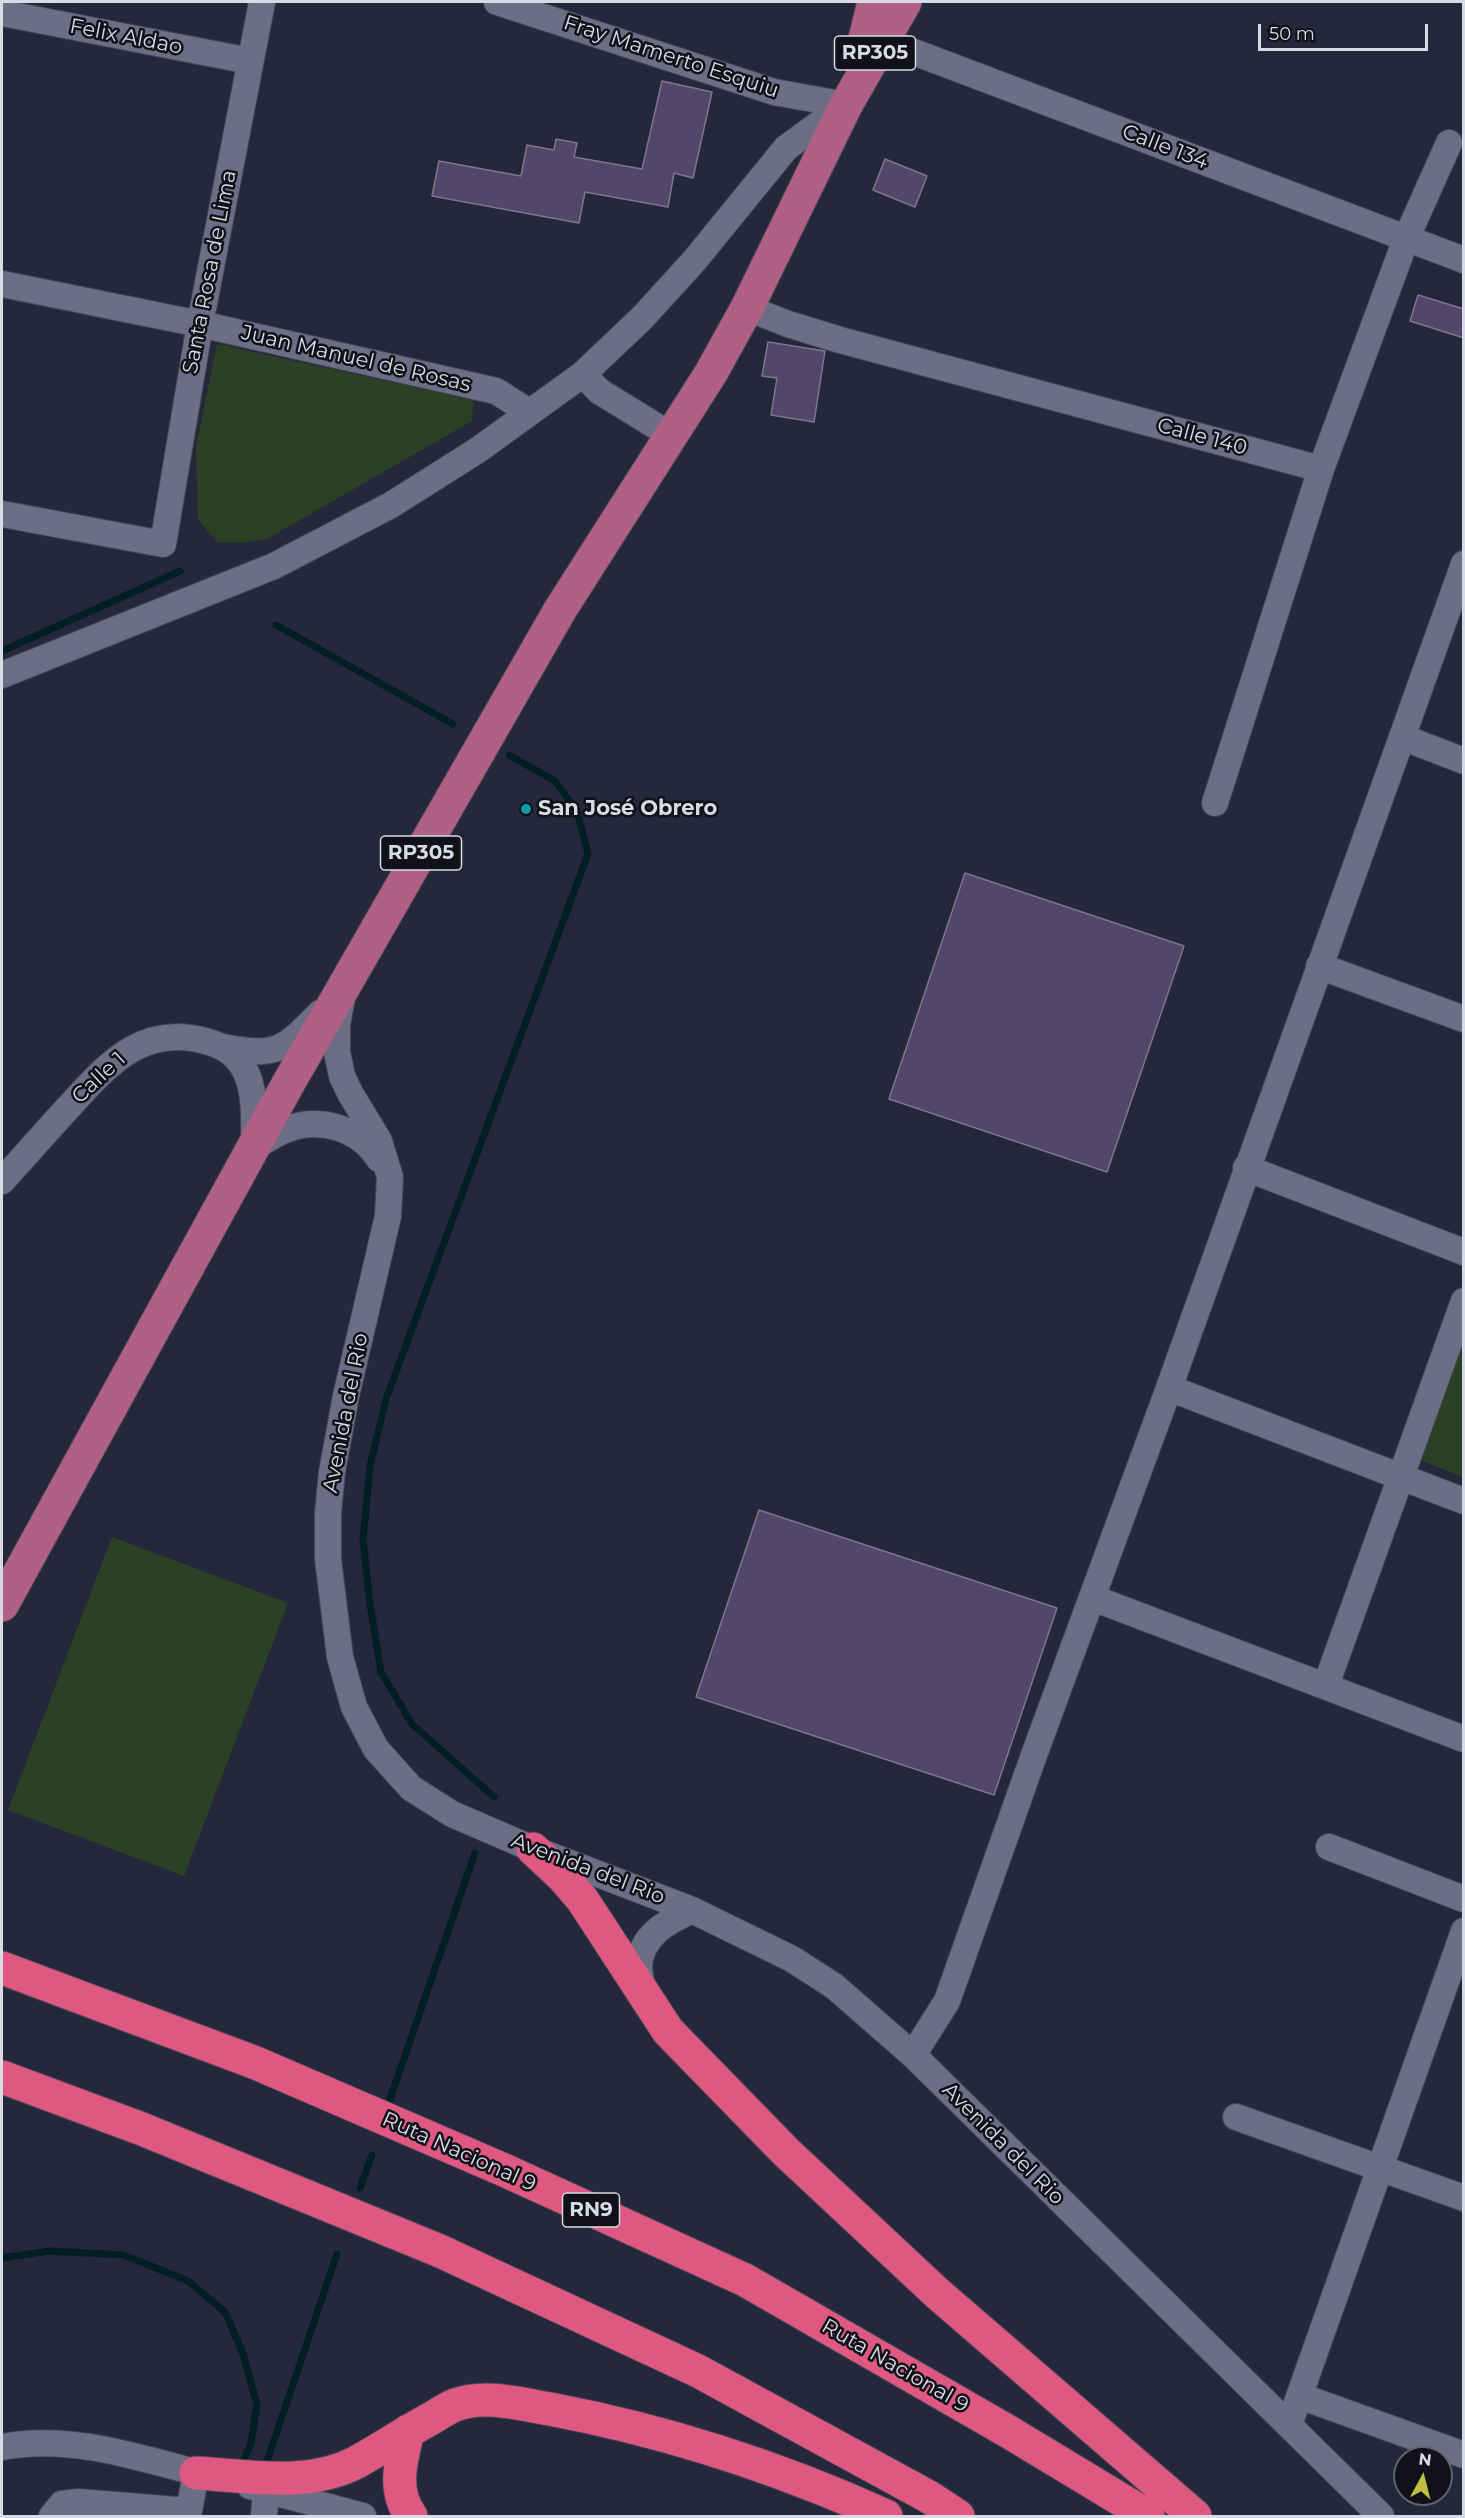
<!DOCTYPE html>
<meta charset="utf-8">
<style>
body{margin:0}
#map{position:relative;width:1465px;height:2518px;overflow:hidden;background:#25273a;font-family:Montserrat,sans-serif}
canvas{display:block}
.frame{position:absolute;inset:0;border:3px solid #d8dae6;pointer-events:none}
.north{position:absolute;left:1393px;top:2446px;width:60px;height:60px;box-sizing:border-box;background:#101119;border:2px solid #60616b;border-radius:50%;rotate:7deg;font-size:16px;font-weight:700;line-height:24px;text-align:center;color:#d8dae6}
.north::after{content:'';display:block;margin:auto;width:21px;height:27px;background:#c0be40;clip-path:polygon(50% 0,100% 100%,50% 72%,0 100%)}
.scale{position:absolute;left:1258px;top:24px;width:170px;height:27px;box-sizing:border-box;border:3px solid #d8dae6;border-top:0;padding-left:8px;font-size:18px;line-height:21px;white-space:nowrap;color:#d8dae6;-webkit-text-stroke:4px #101119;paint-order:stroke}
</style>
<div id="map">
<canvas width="1465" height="2518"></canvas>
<div class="frame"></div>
<div class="north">N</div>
<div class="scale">50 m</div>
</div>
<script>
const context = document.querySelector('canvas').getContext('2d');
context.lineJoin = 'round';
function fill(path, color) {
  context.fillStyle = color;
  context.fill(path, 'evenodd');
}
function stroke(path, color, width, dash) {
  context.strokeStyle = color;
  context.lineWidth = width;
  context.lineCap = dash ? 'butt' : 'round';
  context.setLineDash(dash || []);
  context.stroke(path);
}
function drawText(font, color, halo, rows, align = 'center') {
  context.font = font + ' Montserrat,sans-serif';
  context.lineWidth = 5;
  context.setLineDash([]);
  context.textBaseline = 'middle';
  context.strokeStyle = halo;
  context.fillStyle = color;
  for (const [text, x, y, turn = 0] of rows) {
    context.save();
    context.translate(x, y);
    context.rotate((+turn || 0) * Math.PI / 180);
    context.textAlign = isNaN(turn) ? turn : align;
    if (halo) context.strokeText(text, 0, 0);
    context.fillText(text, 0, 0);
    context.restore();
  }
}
fill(new Path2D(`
 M217,344L473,400L472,421L267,539L242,543L217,542L198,520L196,447Z
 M1463,1338V1477L1420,1460Z
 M112,1537L288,1603L184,1876L8,1810Z`), '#2b4126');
stroke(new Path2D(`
 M276,625L453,724
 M2,651L180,571
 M494,1797L412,1724L381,1672L370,1604L363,1540L370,1466L386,1399L588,854L577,811L555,781L509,755
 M390,2099L475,1853
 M360,2188L372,2155
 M2,2258L49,2251L124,2255L188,2281L225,2312L243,2354L257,2404L251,2443L240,2469
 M264,2470L337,2254`), '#021e25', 7);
const building = new Path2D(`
 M662,81L712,92L693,178L674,173L668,207L585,192L579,223L432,196L439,161L521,176L527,145L554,150L556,139L577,143L574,157L642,169Z
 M885,159L927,176L915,207L873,190Z
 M1418,295L1464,309V338L1410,321Z
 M768,342L825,351L814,422L771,415L777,378L762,376Z
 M965,873L1184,946L1107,1172L889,1099Z
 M759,1510L1057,1608L994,1795L696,1697Z`);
fill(building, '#52466b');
stroke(building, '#7d768c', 1.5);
const minor = new Path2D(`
 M497,2L774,92L846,105
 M2,13L250,61
 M869,29L882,40L1464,260
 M2,284L200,324L496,391L529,412
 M747,308L788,324L840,340L1321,469L1406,239L1449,143
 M583,374L599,391L672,436
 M2,514L163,544L200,324L262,2
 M2,675L274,566L391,505L478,450L583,374L642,318L694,261L786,148L845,105
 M1402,737L1464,761
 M1215,803L1321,469
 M1319,966L1464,1019
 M342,998L337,1025V1052L342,1076L350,1093L379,1141L390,1177L388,1216L346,1396L332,1472L328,1513V1559L340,1657L354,1707L376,1749L411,1788L452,1814L533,1849L692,1910L792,1959L834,1986L913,2055L1381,2516
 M223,1047C277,1057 283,1051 320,1013
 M1246,1168L1464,1252
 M2,1181C23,1158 44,1134 66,1110C107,1065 144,1020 212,1043C259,1058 254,1107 254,1147C265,1141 276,1133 288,1129C320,1117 360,1128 379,1159
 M1169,1388L1464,1501
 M1093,1598L1464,1739
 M1326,1685L1464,1301
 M1329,1847L1464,1899
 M644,1994C642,1985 639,1974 639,1966C641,1935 667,1922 692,1910
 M913,2055L947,2001L1034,1755L1169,1388L1464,564
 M1236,2117L1464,2198
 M1300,2396L1464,2455
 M1289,2425L1464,1931
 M2,2447C73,2433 145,2460 214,2477
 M250,2486L363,2516
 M52,2516L62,2504L78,2502L189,2511L196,2473
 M264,2516L266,2490`);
const major = new Path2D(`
 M861,55L874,2
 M2,1605L288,1084L560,610L711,373L747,308L846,105L905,2`);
const highway = new Path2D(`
 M533,1849L563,1877L582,1899L668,2031L786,2152L937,2293L1195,2516
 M2,1968L256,2063L504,2170L745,2280L1009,2432L1148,2516
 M2,2077L142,2129L440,2251L698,2371L929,2497L958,2516
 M408,2431C401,2461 392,2490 411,2516
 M196,2473C249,2476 308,2488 357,2462C382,2448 406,2432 432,2418C439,2414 447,2408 455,2405C485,2394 520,2404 550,2409C666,2431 778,2467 886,2516`);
stroke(minor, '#434554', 28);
stroke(major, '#434554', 35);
stroke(highway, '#434554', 35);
stroke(minor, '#6c6e85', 26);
stroke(major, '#b06183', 33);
stroke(highway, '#de5882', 33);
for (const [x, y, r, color] of [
 [526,809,6,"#0f9aa8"]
]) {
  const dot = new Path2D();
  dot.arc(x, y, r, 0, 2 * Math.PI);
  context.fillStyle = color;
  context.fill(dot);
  stroke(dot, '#101119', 2);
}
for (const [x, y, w] of [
 [875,53,81],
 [421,853,81],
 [591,2210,57]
]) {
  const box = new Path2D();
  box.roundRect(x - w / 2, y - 17, w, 34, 4.5);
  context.fillStyle = '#101119';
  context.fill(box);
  stroke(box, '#d8dae6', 1.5);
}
drawText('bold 20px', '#d8dae6', null, [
 ["RP305",875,53],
 ["RP305",421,853],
 ["RN9",591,2210]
]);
drawText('21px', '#d8dae6', '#101119', [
 ["Felix Aldao",126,37,11],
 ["Fray Mamerto Esquiu",671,57,18],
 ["Calle 134",1165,147,21],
 ["Santa Rosa de Lima",210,272,-79],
 ["Juan Manuel de Rosas",356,359,13],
 ["Calle 140",1202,437,15],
 ["Calle 1",99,1078,-43],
 ["Avenida del Rio",346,1413,-79],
 ["Avenida del Rio",588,1869,21],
 ["Avenida del Rio",1003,2144,45],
 ["Ruta Nacional 9",459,2152,24],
 ["Ruta Nacional 9",895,2366,30]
]);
drawText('bold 21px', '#d8dae6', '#101119', [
 ["San José Obrero",538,809]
], 'left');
</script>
